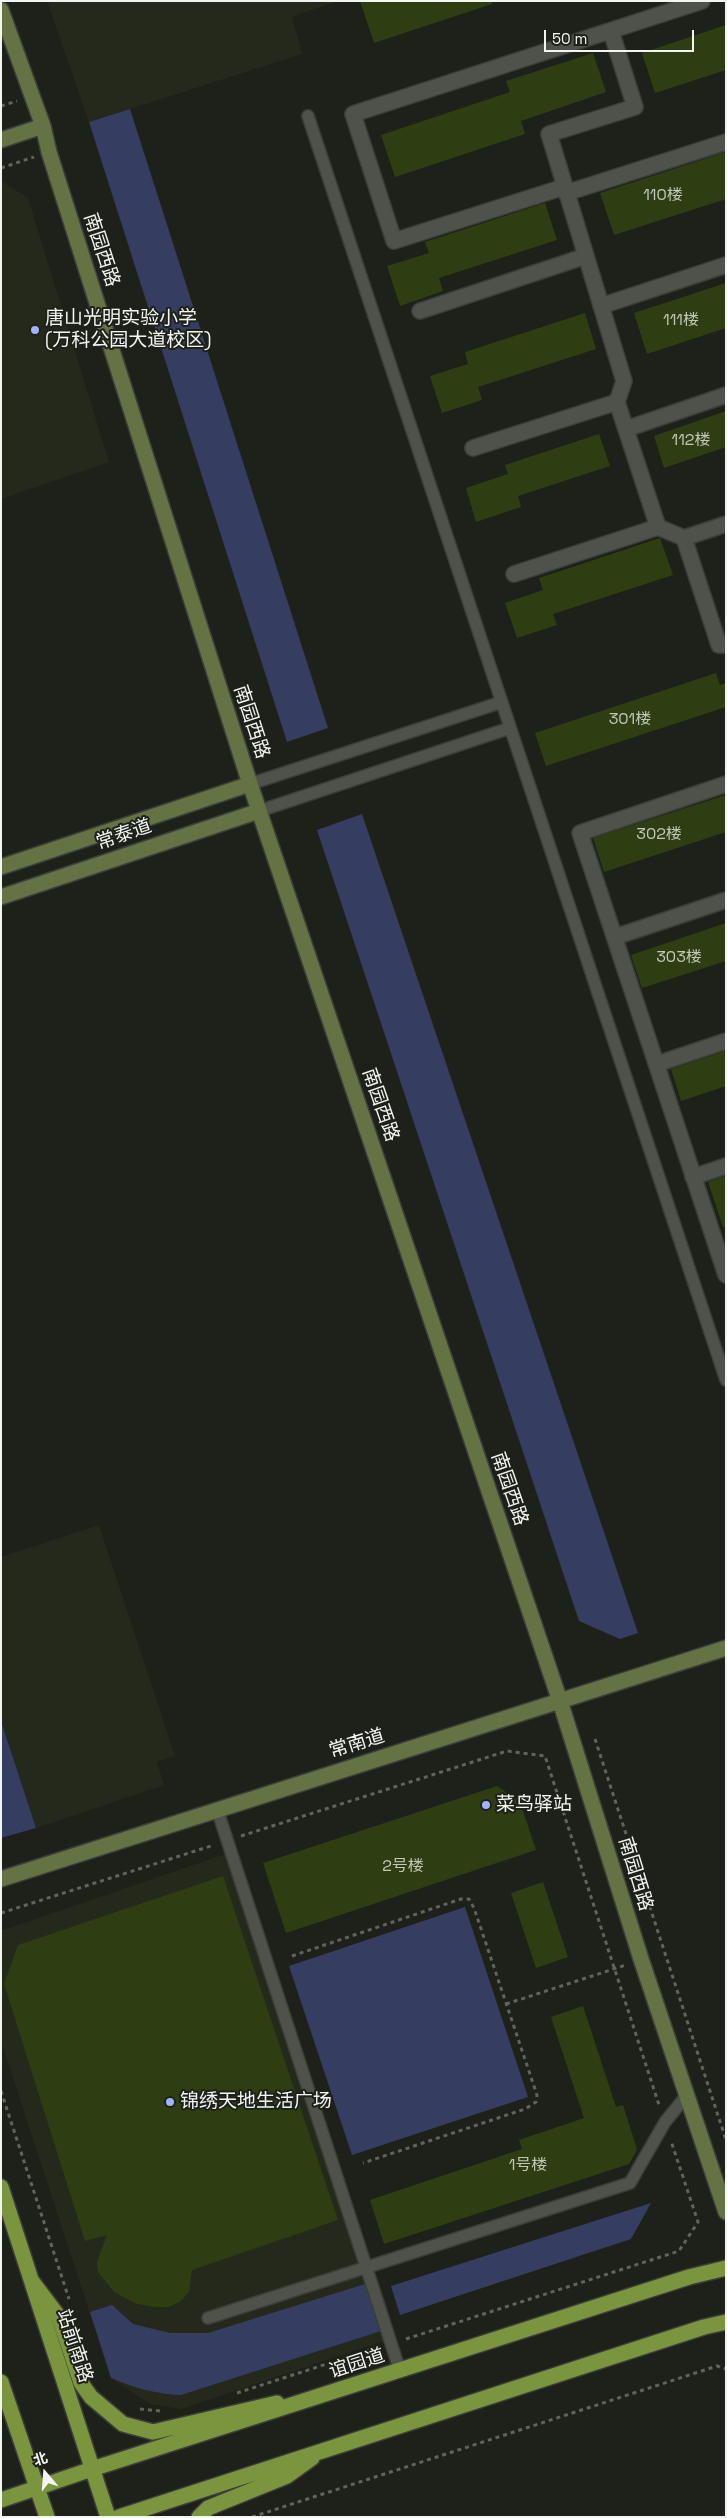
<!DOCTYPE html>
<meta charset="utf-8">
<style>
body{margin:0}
#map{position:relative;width:727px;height:2518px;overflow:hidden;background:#1e211a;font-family:"Space Grotesk","Noto Sans SC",sans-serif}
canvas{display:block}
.frame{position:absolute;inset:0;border:2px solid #f3f5f0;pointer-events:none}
.north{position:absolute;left:20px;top:2448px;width:50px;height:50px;-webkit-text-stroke:4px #1e211a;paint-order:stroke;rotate:342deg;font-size:14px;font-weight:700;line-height:20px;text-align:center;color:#f3f5f0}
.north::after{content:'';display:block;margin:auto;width:18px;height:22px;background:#f3f5f0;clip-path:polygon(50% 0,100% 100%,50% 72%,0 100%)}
.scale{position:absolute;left:544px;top:30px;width:150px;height:22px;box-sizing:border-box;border:2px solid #f3f5f0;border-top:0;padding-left:6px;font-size:15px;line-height:18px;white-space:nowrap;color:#f3f5f0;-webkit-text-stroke:4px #1e211a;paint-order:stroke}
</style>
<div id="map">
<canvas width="727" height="2518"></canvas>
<div class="frame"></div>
<div class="north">北</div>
<div class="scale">50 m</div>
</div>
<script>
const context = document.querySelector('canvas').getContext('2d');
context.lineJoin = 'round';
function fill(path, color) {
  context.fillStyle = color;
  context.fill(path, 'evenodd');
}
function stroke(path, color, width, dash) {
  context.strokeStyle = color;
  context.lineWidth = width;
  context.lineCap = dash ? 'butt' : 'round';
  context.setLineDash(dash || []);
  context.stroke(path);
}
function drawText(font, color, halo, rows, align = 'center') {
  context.font = font + ' "Space Grotesk","Noto Sans SC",sans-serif';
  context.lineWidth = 4;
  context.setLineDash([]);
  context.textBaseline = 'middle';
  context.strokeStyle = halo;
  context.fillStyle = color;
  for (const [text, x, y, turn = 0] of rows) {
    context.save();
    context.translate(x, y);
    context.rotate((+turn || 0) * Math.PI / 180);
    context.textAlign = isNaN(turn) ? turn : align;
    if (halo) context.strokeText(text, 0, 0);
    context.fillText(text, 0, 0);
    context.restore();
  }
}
fill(new Path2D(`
 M47,1H337L292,17L302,54L89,122Z
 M1,181L28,198L109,462L1,499Z
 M99,1525L175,1756L157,1762L164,1785L36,1828L1,1721V1557Z
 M231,1852L389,2312L390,2339L181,2409L150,2404L111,2378L1,2041V1931Z`), '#24291c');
fill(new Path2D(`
 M130,109L328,728L287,742L89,122Z
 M362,814L638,1633L620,1639L579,1621L317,830Z
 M1,1721L36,1828L1,1838Z
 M465,1907L528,2097L352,2155L289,1966Z
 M651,2203L631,2239L400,2315L391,2286Z
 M365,2284L381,2331L181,2395C155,2394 135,2388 111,2378L90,2312L112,2305L133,2324L170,2333H208Z`), '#353e61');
fill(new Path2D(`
 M360,1H492V4L374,43Z
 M726,25V70L655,93L642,53Z
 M593,53L606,92L521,121L525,134L395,177L381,135L510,92L506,81Z
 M726,152V199L614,235L600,193Z
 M545,203L557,240L439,278L443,291L400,306L387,266L429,253L425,242Z
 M726,283V328L647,354L634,313Z
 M585,313L596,349L478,387L482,400L442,413L430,376L468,364L465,352Z
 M726,411V447L664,468L654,436Z
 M599,434L610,466L518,496L521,507L476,522L466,488L508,474L505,465Z
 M660,538L673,575L553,614L557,625L517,638L505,603L543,590L539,578Z
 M716,673L720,685L726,683V707L546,766L535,733Z
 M726,795V832L604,872L593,838Z
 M726,923V961L642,988L631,955Z
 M726,1051V1086L681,1101L671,1069Z
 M726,1176V1227H723L708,1182Z
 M497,1786L520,1802L536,1850L286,1933L263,1863Z
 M223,1876L338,2220L192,2270L189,2292L180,2302L168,2307H154L137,2304L114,2292L98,2272L97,2262L107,2235L85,2241L4,1984L18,1945Z
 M543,1882L568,1957L536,1968L511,1893Z
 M583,2006L616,2107L623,2105L636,2146L637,2150L629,2164L384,2244L370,2200L522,2149L519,2140L584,2118L551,2017Z`), '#2f3d12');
const lane = new Path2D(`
 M308,116L726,1380
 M250,784L502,702
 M259,811L510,728
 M217,1809L400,2371
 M208,2318L630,2183L665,2122L687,2095`);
const street = new Path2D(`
 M564,187L394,241L353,114L702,1
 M566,193L726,142
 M601,306L726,265
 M420,311L586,256
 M617,402L658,527L684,538L719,645H726
 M626,429L726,395
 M473,448L617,402L624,381L549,134L635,107L611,31
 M684,538L726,524
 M514,574L658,527
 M726,784L580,833L726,1275
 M615,937L726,900
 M657,1064L726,1041
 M693,1177L726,1166`);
const secondary = new Path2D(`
 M1,10L43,126L49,152L250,784L560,1701L641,1959L726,2212
 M1,140L43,126
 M1,867L250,784
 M1,897L259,811
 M1,1879L726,1648`);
const primary = new Path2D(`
 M1,2187L108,2517
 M31,2280L59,2317L81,2383L91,2397L123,2424L153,2432L277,2403
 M1,2382L47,2517
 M1,2500L92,2469L689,2277L726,2268
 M119,2517L704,2327L726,2322
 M199,2517L208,2508L287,2476L312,2458`);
stroke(lane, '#3c3e39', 14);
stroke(street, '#3c3e39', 18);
stroke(secondary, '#3c3e39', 18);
stroke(primary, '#3c3e39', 18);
stroke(new Path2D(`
 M1,106L17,101
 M1,168L34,157
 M595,1739L726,2140
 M241,1836L507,1751L545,1756L659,2105
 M1,1913L214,1845
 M292,1956L461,1899H469L474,1908L537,2095L536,2102L525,2109L363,2163
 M506,2004L626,1965
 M1,2091L69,2299
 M406,2339L679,2251L698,2222L671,2141
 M237,2393L376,2348
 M140,2409L161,2411
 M252,2517L717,2366L726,2369`), '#61645d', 3, [4, 4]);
stroke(lane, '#4f524a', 11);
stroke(street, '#4f524a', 15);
stroke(secondary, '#657344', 15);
stroke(primary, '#7b953f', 15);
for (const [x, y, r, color] of [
 [35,330,5,"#9fb3fd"],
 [486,1805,5,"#9fb3fd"],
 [170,2102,5,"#9fb3fd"]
]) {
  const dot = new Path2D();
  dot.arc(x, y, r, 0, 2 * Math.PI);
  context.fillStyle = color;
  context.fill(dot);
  stroke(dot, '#1e211a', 2);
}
drawText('16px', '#c2c7b8', null, [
 ["110楼",663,196],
 ["111楼",681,321],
 ["112楼",691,441],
 ["301楼",630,720],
 ["302楼",659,835],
 ["303楼",679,958],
 ["2号楼",403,1867],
 ["1号楼",528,2166]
]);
drawText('19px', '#f3f5f0', '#1e211a', [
 ["南园西路",101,250,72],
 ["南园西路",251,722,72],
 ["常泰道",124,835,-19],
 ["南园西路",380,1105,71],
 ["南园西路",509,1489,71],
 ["常南道",357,1744,-17],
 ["南园西路",635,1874,73],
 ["站前南路",74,2346,72],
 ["谊园道",357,2364,-18]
]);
drawText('19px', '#f3f5f0', '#1e211a', [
 ["唐山光明实验小学",45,319],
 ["(万科公园大道校区)",45,341],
 ["菜鸟驿站",496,1805],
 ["锦绣天地生活广场",180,2102]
], 'left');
</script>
